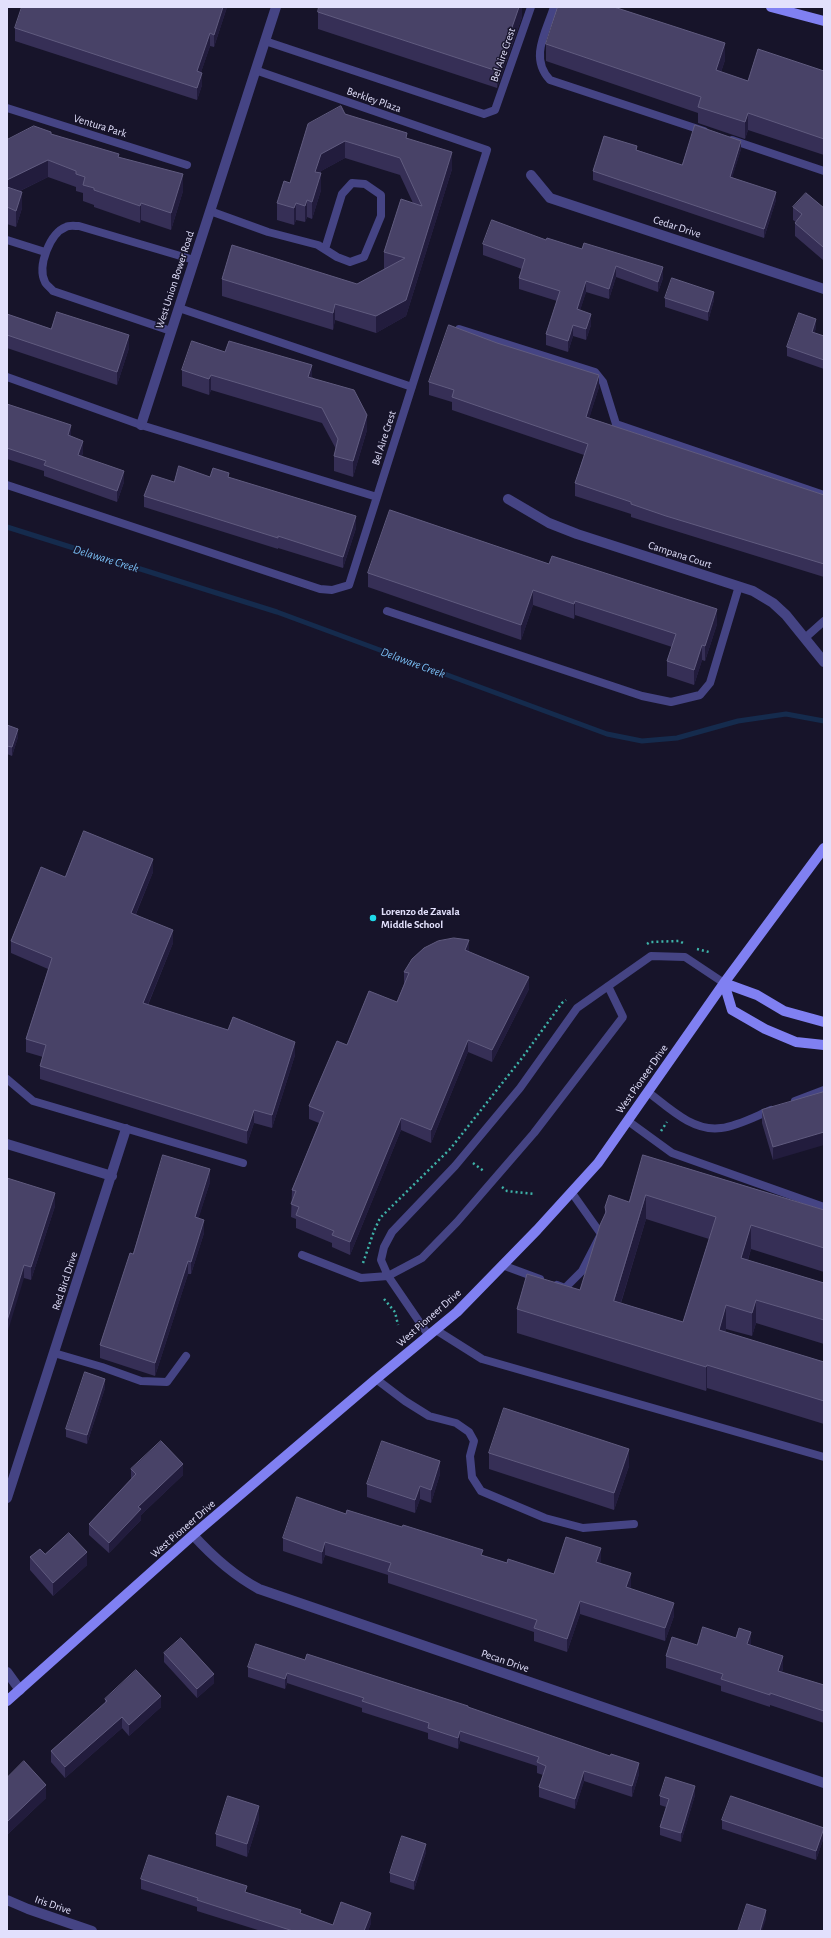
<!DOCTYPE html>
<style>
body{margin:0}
#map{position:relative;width:831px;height:1938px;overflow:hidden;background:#17142a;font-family:"Alegreya Sans",sans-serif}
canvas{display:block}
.frame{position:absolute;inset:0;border:8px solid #e2e0fc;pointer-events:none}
</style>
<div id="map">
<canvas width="831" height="1938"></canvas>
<div class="frame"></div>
</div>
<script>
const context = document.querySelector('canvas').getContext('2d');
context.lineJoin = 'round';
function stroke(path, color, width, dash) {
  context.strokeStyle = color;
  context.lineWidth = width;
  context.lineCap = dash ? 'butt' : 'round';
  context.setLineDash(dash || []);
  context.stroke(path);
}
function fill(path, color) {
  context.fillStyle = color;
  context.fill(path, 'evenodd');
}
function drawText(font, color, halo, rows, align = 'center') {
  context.font = font + ' "Alegreya Sans",sans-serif';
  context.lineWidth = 3;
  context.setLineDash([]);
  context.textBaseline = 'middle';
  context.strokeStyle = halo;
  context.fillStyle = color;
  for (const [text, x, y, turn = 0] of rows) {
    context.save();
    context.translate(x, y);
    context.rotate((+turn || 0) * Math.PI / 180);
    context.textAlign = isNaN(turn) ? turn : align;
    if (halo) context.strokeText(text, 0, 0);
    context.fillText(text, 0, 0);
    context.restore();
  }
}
stroke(new Path2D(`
 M7,527L277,612L607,734L642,741L677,738L738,721L786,714L824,721`), '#152b4d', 5);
stroke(new Path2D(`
 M647,944L650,942L679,941L685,944
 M697,949L709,952
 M661,1131L667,1122
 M473,1163L485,1172
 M502,1187L507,1191L534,1194
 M363,1263L374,1231L380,1218L451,1148L522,1058L562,1003L566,1000
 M384,1299L395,1312L398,1325`), '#3eb2a8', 2.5, [2, 3]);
stroke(new Path2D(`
 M554,7C546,32 529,58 550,80L704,131
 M265,41L484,114L495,110L531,7
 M7,108L187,165
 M732,140L824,171
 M210,211L268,232L318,245L337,257L350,262L364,257L381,216V195L365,184L352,183L342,194L325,249
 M7,240L45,252
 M179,308L412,387
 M459,329L595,372L603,382L616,424L824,495
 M171,331L53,291C51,288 46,285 45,282C37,266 50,233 66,227C69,225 75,226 79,226L194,260
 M7,377L141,425L377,497
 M7,485L320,589L332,590L349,585L487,150L255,70
 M387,611L642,696L671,702L700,695L710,683L739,586
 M805,638L824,621
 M7,1079L33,1101L243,1163
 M648,1092C669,1108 693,1132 721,1128C738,1126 756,1116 771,1110
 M795,1101L824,1090
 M628,1121L672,1153L824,1207
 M302,1255L361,1278L388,1276L422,1258L457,1222L534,1133L623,1017L608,986
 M502,1265L540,1279
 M557,1285L565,1288L582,1271L601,1234L572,1193
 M436,1330L482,1359L824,1457
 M429,1336L388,1276L381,1260L384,1247L392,1232L455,1166L520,1088L577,1008L651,956L685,957L724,983
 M54,1353L102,1367L141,1381L167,1382L186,1356
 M376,1379L405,1401L429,1416L456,1423L469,1432L474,1441L470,1456L472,1477L481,1491L545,1518L583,1528L634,1524`), '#454484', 8);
stroke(new Path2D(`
 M531,175L550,198L824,289
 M141,425L276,7
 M508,499L549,523L577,534L753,591L773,603L786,615L824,662
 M7,1144L112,1176
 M7,1498L126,1129
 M193,1535C213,1557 233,1575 259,1589L824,1783
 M7,1672L20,1690
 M7,1900L28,1909L92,1931`), '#454484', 10);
stroke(new Path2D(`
 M771,7L824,21
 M724,983L732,1010L765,1029L796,1042L824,1045
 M724,983L757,995L784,1011L824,1022
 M7,1701L193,1535L376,1379L457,1312L537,1230L598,1163L724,983L824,848`), '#8080f2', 10);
fill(new Path2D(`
 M227,7L214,47L210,46L201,72L202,85L197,100L15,41V28Z
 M522,7V17L497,88L318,29V12Z
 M546,44L725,60L721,72L748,81L824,71V155L748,130L745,139L698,123V113L546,61Z
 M345,114L407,138L452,169L406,316L376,333L335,320L333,330L222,296V279L357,284L385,269H384V252L413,203L400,175L345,158L321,171L320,173L321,190L312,219L307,217L305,222L296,220L294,225L277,220V203L290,183Z
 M51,134L119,157L183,191L171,230L141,220L140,223L94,207V205L83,201V193L76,191V187L48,177L20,191L22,208L16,227L7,224V140Z
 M741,149L732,177L776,200L764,238L593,180V171L637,150L682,165Z
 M793,207L824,208L823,260L795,236V223L796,222L793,220Z
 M546,240L663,278L658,292L616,277L609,299L586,292L580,310L591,325L586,340L573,336L568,352L546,345V334L557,301L519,289V278L522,269L483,255V244Z
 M665,298L714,300L708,321L665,307Z
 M7,314L51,329L129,348L117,385L7,348Z
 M816,328L814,333L824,336V369L787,356V347Z
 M225,352L312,377L367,430L353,477L334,471V456L336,449L322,423L211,390L209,395L182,386V370Z
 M429,382L599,387L589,418L824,495V577L666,528L631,517V514L575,496V483L584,455L452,410V402L429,395Z
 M7,404L71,436L83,452L82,456L124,482L117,502L44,476V471L7,459Z
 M210,477H229L356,528L343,568L278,548V549L144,507V496L174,482Z
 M390,510L717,624L705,661L702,660L694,685L667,676V661L672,647L575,615L574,619L533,605L521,640L368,587V573Z
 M7,725L18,737L12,756L7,754Z
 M153,872L136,914L173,943L148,1005L295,1055L272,1128L254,1123L247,1144L40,1079V1066L43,1057L26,1052V1039L48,969L11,953V941L65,877Z
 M469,952L529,989L492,1062L468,1052L431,1143L401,1130L350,1255L332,1247V1243L296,1228V1219L291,1217L292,1190L319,1123L309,1119V1106L347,1045L397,1002L404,984V972Z
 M824,1092L773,1160L762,1123V1110Z
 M643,1155L824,1210V1272L751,1249L748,1260L824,1283V1344L756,1323L752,1336L726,1329L725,1332L824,1362V1424L707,1388L706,1391L517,1333V1309L580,1290L605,1214V1207L629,1202ZM646,1219L709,1239L683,1322L621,1303Z
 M7,1178L55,1206L31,1280L24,1278Z
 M210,1182L198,1219L204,1233L191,1274H188L155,1376L100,1358V1345L133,1254Z
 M105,1388L87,1444L66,1437V1429Z
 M489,1453L629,1466L614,1510L489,1469Z
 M131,1469L183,1475L141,1515V1520L109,1553L89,1535V1524L131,1479Z
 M440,1474L431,1503L420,1499L415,1513L367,1497V1484Z
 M346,1514L507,1563L554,1574L601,1561L600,1563L631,1586L630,1588L674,1616L665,1641L580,1614L567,1652L534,1641V1632L388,1583V1575L325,1555L322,1564L283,1551V1538Z
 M45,1554L87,1565L53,1596L30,1570V1557Z
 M824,1596V1609L823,1608V1600Z
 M751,1644V1645L783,1668L782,1672L824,1685V1723L770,1705V1707L721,1691V1686L666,1668V1656L697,1645Z
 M164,1653L214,1683L197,1698L164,1662Z
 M305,1660L468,1708L639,1774L632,1797L584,1781L575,1809L539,1797V1787L543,1775L537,1773V1766L460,1741L458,1749L428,1739V1733L362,1712V1708L287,1683L285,1689L248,1677V1667Z
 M105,1699L161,1707L129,1736L122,1728L65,1778L51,1762V1751L105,1703Z
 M7,1778L46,1798L8,1834L7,1833Z
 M695,1795L681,1842L660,1835V1827L666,1807L660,1805V1796Z
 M259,1819L247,1857L216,1846V1834Z
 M722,1820L824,1837L816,1860L722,1829Z
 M426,1852L414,1890L390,1882V1873Z
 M141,1879L247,1893L333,1925L371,1923L368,1931H261L197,1911V1907L141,1889Z`), '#362f56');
fill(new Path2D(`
 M223,7H227L214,47V35Z
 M519,7H522V17L497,88V71Z
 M210,33V46L197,84V71Z
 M725,43V60L716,87V70Z
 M202,73V85L197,100V88Z
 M748,113V130L745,139V122Z
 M345,141V158L321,171L315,188V172L321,154Z
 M741,141V149L730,185V177Z
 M452,152V169L406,316L376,333V316L406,300Z
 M48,160V177L7,197V180Z
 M321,173V190L312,219V202Z
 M183,174V191L171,230V213Z
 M22,192V208L16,227V211Z
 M776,192V200L764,238V229Z
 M307,200V217L305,222V206Z
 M141,203V220L140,223V206Z
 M296,203V220L294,225V208Z
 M824,246V259L823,260V247Z
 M616,266V277L609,299V289Z
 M663,267V278L658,292V282Z
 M586,281V292L577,320V309Z
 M714,292V300L708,321V312Z
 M335,304V320L333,330V313Z
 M591,314V325L586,340V329Z
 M816,319V328L812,341V332Z
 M573,325V336L568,352V341Z
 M129,335V348L117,385V372Z
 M312,365V381L308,377Z
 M211,375V390L209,395V379Z
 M599,375V387L586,429V417Z
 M367,415V430L353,477V461Z
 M71,425V436L68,435Z
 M83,441V452L78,466V455Z
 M124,471V482L117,502V491Z
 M356,516V528L343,568V557Z
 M533,590V605L521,640V625Z
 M575,601V615L574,619V604Z
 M717,609V624L705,661V646Z
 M702,645V660L694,685V670Z
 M18,729V737L12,756V747Z
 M153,859V872L131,925V913Z
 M173,930V943L143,1016V1003Z
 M469,940V953L465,950Z
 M529,977V989L492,1062V1050Z
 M468,1040V1052L431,1143V1130Z
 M295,1042V1055L272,1128V1115Z
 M254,1110V1123L247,1144V1131Z
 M401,1118V1130L350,1255V1242Z
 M824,1132V1145L773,1160V1147Z
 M210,1169V1182L195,1230V1217Z
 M55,1193V1206L31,1280V1267Z
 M646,1195V1219L614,1325V1301Z
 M204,1220V1233L191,1274V1262Z
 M751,1225V1249L741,1281V1258Z
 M188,1261V1274L155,1376V1363Z
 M24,1265V1278L7,1334V1321Z
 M756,1300V1323L752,1336V1313Z
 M726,1305V1329L719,1354V1330Z
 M707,1365V1388L706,1391V1367Z
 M105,1379V1388L87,1444V1435Z
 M629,1449V1466L614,1510V1493Z
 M440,1461V1474L431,1503V1490Z
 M183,1464V1475L141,1515V1520L109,1553V1543L138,1507Z
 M420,1486V1499L415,1513V1500Z
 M325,1542V1555L322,1564V1552Z
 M601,1548V1561L596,1575V1562Z
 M87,1552V1565L53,1596V1583Z
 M631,1573V1586L626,1600V1587Z
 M580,1601V1614L567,1652V1639Z
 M674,1603V1616L665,1641V1628Z
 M751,1632V1644L747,1656V1644Z
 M783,1656V1668L778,1682V1671Z
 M287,1673V1683L285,1689V1679Z
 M214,1674V1683L197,1698V1689Z
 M161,1696V1707L129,1736V1725Z
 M122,1717V1728L65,1778V1767Z
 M460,1731V1741L458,1749V1738Z
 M639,1763V1774L632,1797V1786Z
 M584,1771V1781L575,1809V1799Z
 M46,1785V1798L8,1834V1821Z
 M695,1786V1795L681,1842V1833Z
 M259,1806V1819L247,1857V1844Z
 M824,1828V1837L816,1860V1851Z
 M426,1844V1852L414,1890V1881Z
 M766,1910V1919L762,1931H760Z
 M371,1913V1923L368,1931H364Z`), '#221c3d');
const building = new Path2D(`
 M22,7H223L214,35L210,33L197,71L202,73L197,88L15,28Z
 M319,7H519L497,71L318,12Z
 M558,7H614L725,43L716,70L748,81L758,49L824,71V139L748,113L745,122L698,107L701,97L546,44Z
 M341,106L345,114L407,133L406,138L452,152L406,300L376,316L335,304L333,313L222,279L232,245L357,284L405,258L384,252L401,199L422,206L400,158L345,141L321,154L315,172L321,173L312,202L307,200L305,206L296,203L294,208L277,203L284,181L290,183L308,124Z
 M695,125L741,141L730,177L776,192L764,229L593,171L604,136L637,146L636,150L682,165Z
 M34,126L51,132V134L119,154L118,157L183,174L171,213L141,203L140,206L94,190V188L83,185L85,177L76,174V171L48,160L7,180V140Z
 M7,187L22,192L16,211L7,207Z
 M806,193L824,208V246L823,247L795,223L802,214L793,207Z
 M492,220L546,240L547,238L582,249L584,243L663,267L658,282L616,266L609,289L586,281L577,309L591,314L586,329L573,325L568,341L546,334L560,291L519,278L525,259L483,244Z
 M672,278L714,292L708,312L665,298Z
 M57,312L129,335L117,372L7,335V314L51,329Z
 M799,313L816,319L812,332L824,336V360L787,347Z
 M449,325L497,343L599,375L586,417L824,495V564L666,516L631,504V502L575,483L588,444L452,397L454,390L429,382Z
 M192,341L225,352L229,341L312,365L308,377L354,390L367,415L353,461L334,456L338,439L322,408L211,375L209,379L182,370Z
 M7,404L71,425L68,435L83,441L78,455L124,471L117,491L44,465L46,461L7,448Z
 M179,466L210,477L213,468L229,473L228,477L356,516L343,557L278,536V538L144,496L152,475L174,482Z
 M390,510L549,564L552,556L717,609L705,646L702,645L694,670L667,661L676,634L575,601L574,604L533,590L521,625L368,573Z
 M7,725L18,729L12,747L7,746Z
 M84,831L153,859L131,913L173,930L143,1003L228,1030L233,1017L295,1042L272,1115L254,1110L247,1131L40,1066L46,1045L26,1039L52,958L11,941L41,867L65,877Z
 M454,938L469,940L465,950L529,977L492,1050L468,1040L431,1130L401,1118L350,1242L332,1235L334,1231L296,1215L299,1207L291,1204L296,1191L292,1190L324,1112L309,1106L337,1041L347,1045L369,991L397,1002L409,973L404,972L412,959L424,948L438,941Z
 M824,1092V1132L773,1147L762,1110Z
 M163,1155L210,1169L195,1217L204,1220L191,1262L188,1261L155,1363L100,1345L130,1253L133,1254Z
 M643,1155L824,1210V1248L751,1225L741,1258L824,1283V1320L756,1300L752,1313L726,1305L719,1330L824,1362V1401L707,1365L706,1367L517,1309L527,1274L580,1290L600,1225L606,1212L605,1207L609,1195L629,1202ZM646,1195L716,1217L683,1322L614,1301Z
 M7,1178L55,1193L31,1267L24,1265L7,1321Z
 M85,1372L105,1379L87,1435L66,1429Z
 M504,1408L629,1449L614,1493L489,1453Z
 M161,1441L183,1464L138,1507L141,1509L109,1543L89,1524L136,1474L131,1469Z
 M382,1441L440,1461L431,1490L420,1486L415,1500L367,1484Z
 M297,1497L346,1514L347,1510L402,1527L403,1525L483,1550L481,1555L507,1563L508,1559L554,1574L566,1537L601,1548L596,1562L631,1573L626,1587L674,1603L665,1628L580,1601L567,1639L534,1628L537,1620L388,1571L391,1563L325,1542L322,1552L283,1538Z
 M69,1533L87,1552L53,1583L30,1557L40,1549L45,1554Z
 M703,1627L736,1638L739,1628L751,1632L747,1644L783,1656L778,1671L824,1685V1711L770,1693V1695L721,1679L723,1674L666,1656L672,1637L697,1645Z
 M181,1638L214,1674L197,1689L164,1653Z
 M256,1644L305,1660L307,1654L468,1706V1707L610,1756L611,1754L639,1763L632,1786L584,1771L575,1799L539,1787L546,1766L537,1762L539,1757L460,1731L458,1738L428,1728L429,1723L362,1701L364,1698L287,1673L285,1679L248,1667Z
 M136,1670L161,1696L129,1725L122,1717L65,1767L51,1751L107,1701L105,1699Z
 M24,1761L46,1785L8,1821L7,1820V1778Z
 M666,1777L695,1786L681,1833L660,1827L669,1799L660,1796Z
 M228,1796L259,1806L247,1844L216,1834Z
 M731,1796L824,1828L816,1851L722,1820Z
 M402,1836L426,1844L414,1881L390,1873Z
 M149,1855L247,1886L245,1892L301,1910L300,1913L333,1925L341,1902L371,1913L364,1931H293L197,1900L198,1898L141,1879Z
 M747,1904L766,1910L760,1931H738Z`);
fill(building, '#484267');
stroke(building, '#605b7f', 1);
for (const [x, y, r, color] of [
 [373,918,4,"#1fdae9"]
]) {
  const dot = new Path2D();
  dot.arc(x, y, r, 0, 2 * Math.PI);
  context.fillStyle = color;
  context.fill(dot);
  stroke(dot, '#17142a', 1.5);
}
drawText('11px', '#e2e0fc', '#17142a', [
 ["Bel Aire Crest",503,55,-71],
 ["Berkley Plaza",374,100,19],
 ["Ventura Park",100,126,17],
 ["Cedar Drive",677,227,18],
 ["West Union Bower Road",175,280,-72],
 ["Bel Aire Crest",384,438,-72],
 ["Campana Court",680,555,18],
 ["West Pioneer Drive",642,1079,-55],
 ["Red Bird Drive",65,1281,-72],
 ["West Pioneer Drive",429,1318,-41],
 ["West Pioneer Drive",183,1529,-41],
 ["Pecan Drive",505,1661,19],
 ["Iris Drive",53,1905,19]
]);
drawText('bold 11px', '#e2e0fc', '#17142a', [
 ["Lorenzo de Zavala",381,912],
 ["Middle School",381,925]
], 'left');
drawText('italic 12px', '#78bcf2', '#17142a', [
 ["Delaware Creek",106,559,17],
 ["Delaware Creek",413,663,20]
]);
</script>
